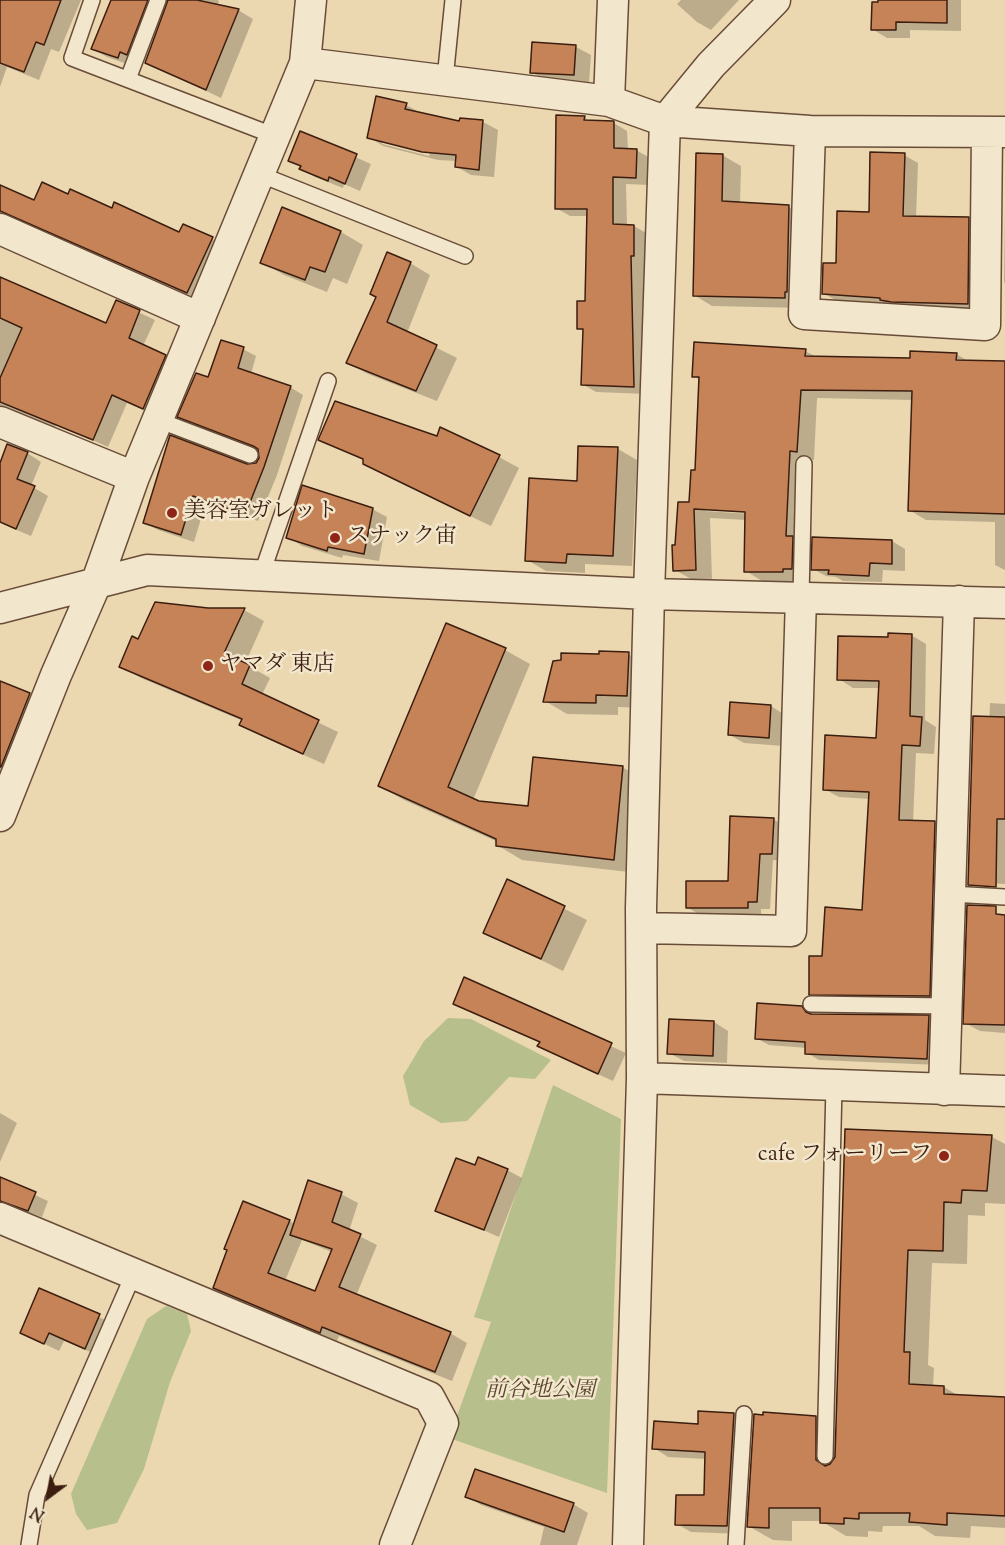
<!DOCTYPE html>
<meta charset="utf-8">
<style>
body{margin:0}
#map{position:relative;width:1005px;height:1545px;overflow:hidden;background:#ebd8b0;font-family:"Sorts Mill Goudy",serif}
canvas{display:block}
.north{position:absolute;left:18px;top:1467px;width:60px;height:60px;-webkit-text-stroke:4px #f2e6cc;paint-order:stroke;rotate:212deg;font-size:16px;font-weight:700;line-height:24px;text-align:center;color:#3c1e10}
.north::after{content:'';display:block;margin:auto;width:21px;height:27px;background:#3c1e10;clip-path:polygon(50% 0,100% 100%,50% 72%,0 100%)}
</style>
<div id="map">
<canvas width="1005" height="1545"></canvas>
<div class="north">N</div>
</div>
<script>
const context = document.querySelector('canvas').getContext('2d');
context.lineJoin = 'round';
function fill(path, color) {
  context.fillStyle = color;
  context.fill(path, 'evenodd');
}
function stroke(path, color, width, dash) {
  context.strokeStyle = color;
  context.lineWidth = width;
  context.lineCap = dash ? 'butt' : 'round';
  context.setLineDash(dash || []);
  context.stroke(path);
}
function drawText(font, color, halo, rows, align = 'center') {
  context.font = font + ' "Sorts Mill Goudy","Noto Serif JP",serif';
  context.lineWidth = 5;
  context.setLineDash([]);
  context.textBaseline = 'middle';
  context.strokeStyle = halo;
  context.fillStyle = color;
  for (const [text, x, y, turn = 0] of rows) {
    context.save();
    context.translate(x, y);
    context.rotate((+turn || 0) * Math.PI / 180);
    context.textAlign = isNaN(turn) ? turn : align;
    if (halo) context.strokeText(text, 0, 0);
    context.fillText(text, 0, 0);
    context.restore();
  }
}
fill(new Path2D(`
 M448,1018L471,1019L551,1060L535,1079L509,1077L467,1121L441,1123L410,1105L403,1076L424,1041Z
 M553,1085L621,1119L607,1493L449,1438L491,1322L474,1317Z
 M166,1306L187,1314L191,1331L170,1382L144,1469L117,1523L87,1530L76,1514L71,1494L147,1319Z`), '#b7bf8c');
fill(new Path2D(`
 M0,0H81L59,52L51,49L39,80L7,67L0,87Z
 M111,0H168L133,66L107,57L93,49Z
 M168,0H217L219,1L217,6L238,10L253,19L221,98L146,62Z
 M681,0H739L711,30L697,22L677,4Z
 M879,0H961V31L910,30V38H887L872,29Z
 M576,47L591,55L589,83L546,80L531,72Z
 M406,105L421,113L461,123L483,122L498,130L494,177L471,175L457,167V161L438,160L383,146L369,137ZM382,141L430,153L429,156L382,144Z
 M584,117L591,122L614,123L627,131L628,150H636L650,158L649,185L626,184L627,226H634L648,234L647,263H644L647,394L596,392L582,384L584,331L579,328L587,302L588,216H570L556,208Z
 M301,133L371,164L360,191L344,184L343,188L315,177L290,160Z
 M722,155L741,166L740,204L789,207L807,217L803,308L712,306L694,295Z
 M904,155L918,163L916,218L968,219L982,227V312L837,301L823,293L838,265Z
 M0,186L34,202L69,196L180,234L212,239L227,247L202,301L24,221L0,214Z
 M1005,205V283L1004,282Z
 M282,209L341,232L363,245L347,284L333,278L327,292L284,275L262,262Z
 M410,263L430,275L407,333L457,358L437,401L368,374L348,363Z
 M0,278L107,325L117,302L155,320L143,346L180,364L159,416L127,403L108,447L56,424L55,427L0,408Z
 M243,349L256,356L251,374L290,387L303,395L277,475L258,521L206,502L194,542L158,530L145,523L171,437L246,466H253L260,460L261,452L258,449L179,416L209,379Z
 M805,351L817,357L911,359L956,354L970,362L1005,363V570L995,565V522L926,520L909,510L913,400L817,398L814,460H806L799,581H762L746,571V520L710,518L712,579H691L675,570L677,547L691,503L696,472L700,380L694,376ZM705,508L752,511V514L705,511Z
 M320,439L499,457L519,468L491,526L384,475L365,461Z
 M618,449L637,460L632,566L585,564V573L546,571L527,560L578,483Z
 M27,453L41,462L31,486L48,496L31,536L0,523V468Z
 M372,509L387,517L379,561L343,555L342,558L302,546L288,537Z
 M892,541L905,549V571L883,570L882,582L843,581L836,577L826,576L813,569Z
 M208,610H244L264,621L245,664L270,678L262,695L338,732L324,764L261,736L241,724L243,721L141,678L121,666L139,641Z
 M911,635L926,644L925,720L936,727L934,754L916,753L913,822L935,823L949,831L948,883H902L932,913L946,921L944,1004L825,1002L811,994L823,958L864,911L870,799L839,797L824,789L877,739L880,688H853L839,679L889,639Z
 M505,650L530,664L473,800L529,808L622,767L647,781L638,873L522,860L497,845L498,842L404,800L380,786Z
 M628,654L650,666L649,708L618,707V715L567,714L545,701Z
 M0,682L51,707L0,823Z
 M990,703L1005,704V884L984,883Z
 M771,706L785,715L783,746L744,743L730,735Z
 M773,819L786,827L785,861L773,860L770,909H761V915H700L687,907L729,883Z
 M508,881L587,920L563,971L485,932Z
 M1005,916V1033L980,1031L965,1023Z
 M465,979L626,1053L613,1081L554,1054L539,1046L541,1043L454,1003Z
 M801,1007L814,1014L929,1017L941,1024L939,1065L819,1060L807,1053V1048L769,1045L756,1038Z
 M714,1022L728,1031L727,1063L684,1061L669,1053Z
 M0,1113L17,1123L0,1162Z
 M846,1131L992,1137L1005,1144V1204L985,1203V1216L968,1215L967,1264L932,1263L928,1365L934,1368L933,1387H944L959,1396L1005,1398V1528L971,1526L970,1538L935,1536L919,1526H883L882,1532L868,1531V1537L846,1536L821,1521H792V1541L773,1540L748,1526L816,1417L837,1430Z
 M476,1167L507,1170L522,1178L499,1237L437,1210Z
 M0,1179L48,1201L42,1217L0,1203Z
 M341,1194L358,1203L349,1231L377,1245L356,1296L450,1333L467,1343L452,1381L339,1336L337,1341L232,1297L215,1288L289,1221L295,1224ZM302,1240L332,1252L316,1293L285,1281Z
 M40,1290L114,1324L100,1356L64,1341L59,1351L22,1333Z
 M734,1415L749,1423L742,1534L691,1532L677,1524L705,1497L706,1459L668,1457L654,1448L699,1426Z
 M467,1496L573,1504L588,1513L577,1545H540L544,1527L481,1505Z`), '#0003');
const building = new Path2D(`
 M0,0H61L44,45L36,42L24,72L0,63Z
 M111,0H148L127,55L120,52L118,58L91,49Z
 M168,0H197L239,9L206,90L145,63Z
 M878,0H947V23L896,22V30H871L872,2H878Z
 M532,42L576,45L574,75L530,73Z
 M376,96L407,103L405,109L459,121L460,118L483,120L479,170L455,167L456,155L422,152L367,138Z
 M556,115L585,116L584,120L614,121V148L637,149L636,178L613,177V224L634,225V256H631L634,387L581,385L583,329H577V301H585L587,209H555Z
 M300,131L357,154L345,184L329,177L328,181L299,169L301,166L288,161Z
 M870,152L905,153L903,216L969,217L968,304L891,302L880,300V298L822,294L823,263H836L837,211L869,212Z
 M696,153L723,154L722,201L789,205L787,292H785V298L693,296Z
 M42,182L68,194L70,189L112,208L114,202L179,232L183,224L213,237L187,293L0,211V185L34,200Z
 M282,207L341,231L325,272L310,267L305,280L260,263Z
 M387,252L411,262L387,322L437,345L416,391L346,363L376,297L370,294Z
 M0,277L106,323L116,300L140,310L129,338L166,355L143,409L112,395L93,440L0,402V378L22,328L0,318Z
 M221,340L244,347L238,368L291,386L264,467L245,515L193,496L181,535L143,523L170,435L247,464L256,463L259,458L258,449L253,446L177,417L196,373L208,377Z
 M694,342L806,349L805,356L910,358V351L957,353L956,360L1005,361V514L908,511L912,391L801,390L797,452L790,451L786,536H793L792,569H783V572H744L745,512L694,509L696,570L673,571L672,545H675L678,502H689L691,470H695L699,377H692Z
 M335,401L437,436L440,427L500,455L470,516L363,464V459L318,440Z
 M7,444L28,452L17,479L35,486L16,529L0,522V463Z
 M578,446L618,447L613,556L567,554L566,563L525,561L529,478L577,481Z
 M302,485L373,508L364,554L328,547L327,551L286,538Z
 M812,537L892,540V564L870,563L869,576L828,574L829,570H811Z
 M155,602L208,608H245L224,653L250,665L242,684L319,720L303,754L239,725L242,719L119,667L132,636L138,639Z
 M446,623L506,648L448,787L479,801L528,806L533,757L623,766L614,860L496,846V839L378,786Z
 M888,633L912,634L910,716L922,717L920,746L902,745L899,820L935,821L930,996L809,995V956H822L825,907L862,910L869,792L823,790L825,735L876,738L879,681L837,680L838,636L888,637Z
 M599,651L629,652L627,696L596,695V703L543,702L553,661L561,660V653L599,654Z
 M0,681L30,693L1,767H0Z
 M730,702L771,705L769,738L728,735Z
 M973,716L1005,717V819H997L996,887L968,885Z
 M730,816L774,818L772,854H760L757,902H748V908H686V881H728Z
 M507,879L565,906L541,959L483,933Z
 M967,905L996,906V914L1005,915V1025L963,1024Z
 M464,977L612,1043L598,1074L537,1046L540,1042L453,1004Z
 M757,1003L802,1006L806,1012L811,1014L929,1015L927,1059L805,1054V1042L755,1039Z
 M669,1019L714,1021L713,1056L667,1054Z
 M845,1129L992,1135L987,1191L962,1190L961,1203L944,1202L943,1251L908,1250L904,1352H910L909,1384L944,1386V1394L1005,1397V1516L947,1513V1525L909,1522L910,1513H859V1519L844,1518V1524L820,1523V1508H769V1528L747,1527L754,1414L763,1415V1412L816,1416V1460L825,1466L830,1464L835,1457Z
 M478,1157L508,1169L484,1230L435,1211L456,1158L475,1165Z
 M0,1177L36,1192L28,1211L0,1201Z
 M308,1180L342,1192L332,1222L361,1234L339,1287L451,1332L435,1372L322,1327L320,1333L213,1288L227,1250L224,1249L243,1201L290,1220L268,1273L315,1291L332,1249L290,1235Z
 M39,1288L100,1314L85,1349L49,1333L44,1344L20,1333Z
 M698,1411L734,1413L727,1526L675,1525L676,1495H704L705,1452L652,1449L654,1421L698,1424Z
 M475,1469L574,1503L564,1532L465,1497Z`);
fill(building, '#c68357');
stroke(building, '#3c1e10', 1.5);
const service = new Path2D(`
 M92,0L72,58L275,136
 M128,79L158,0
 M445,79L453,0
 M259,174L465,256
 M158,420L250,455
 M261,576L328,381
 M801,597L804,464
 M950,894L1005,897
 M811,1004L947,1006
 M825,1456L834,1086
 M29,1545L37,1495L134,1273
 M736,1545L744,1414`);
const minor = new Path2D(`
 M305,63L609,101L665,121L810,131L1005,132
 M609,101L613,0
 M810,131L804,314L985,325L987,132
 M0,229L200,318
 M0,422L134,477
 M0,608L147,570L649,594L1005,603
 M0,816L56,675L97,581L134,477L305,63L311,0
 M642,928L791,931L801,597
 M642,1078L1005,1091
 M944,1090L959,601
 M0,1218L429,1397L443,1423L395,1545
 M628,1545L642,1078L641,908L649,594L665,121L711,65L775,0`);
stroke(service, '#684c38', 18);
stroke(minor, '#684c38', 33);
stroke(service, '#f2e6cc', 15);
stroke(minor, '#f2e6cc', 30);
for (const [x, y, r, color] of [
 [172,513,6,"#8f2418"],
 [335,538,6,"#8f2418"],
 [208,666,6,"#8f2418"],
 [944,1156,6,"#8f2418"]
]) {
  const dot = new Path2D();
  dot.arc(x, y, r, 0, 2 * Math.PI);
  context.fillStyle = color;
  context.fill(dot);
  stroke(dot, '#f2e6cc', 2);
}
drawText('22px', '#3c1e10', '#f2e6cc', [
 ["美容室ガレット",184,513],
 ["スナック宙",347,538],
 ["ヤマダ 東店",220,666],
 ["cafe フォーリーフ",932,1156,"right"]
], 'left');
drawText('italic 22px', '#5b462f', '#f2e6cc', [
 ["前谷地公園",540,1392]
]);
</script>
